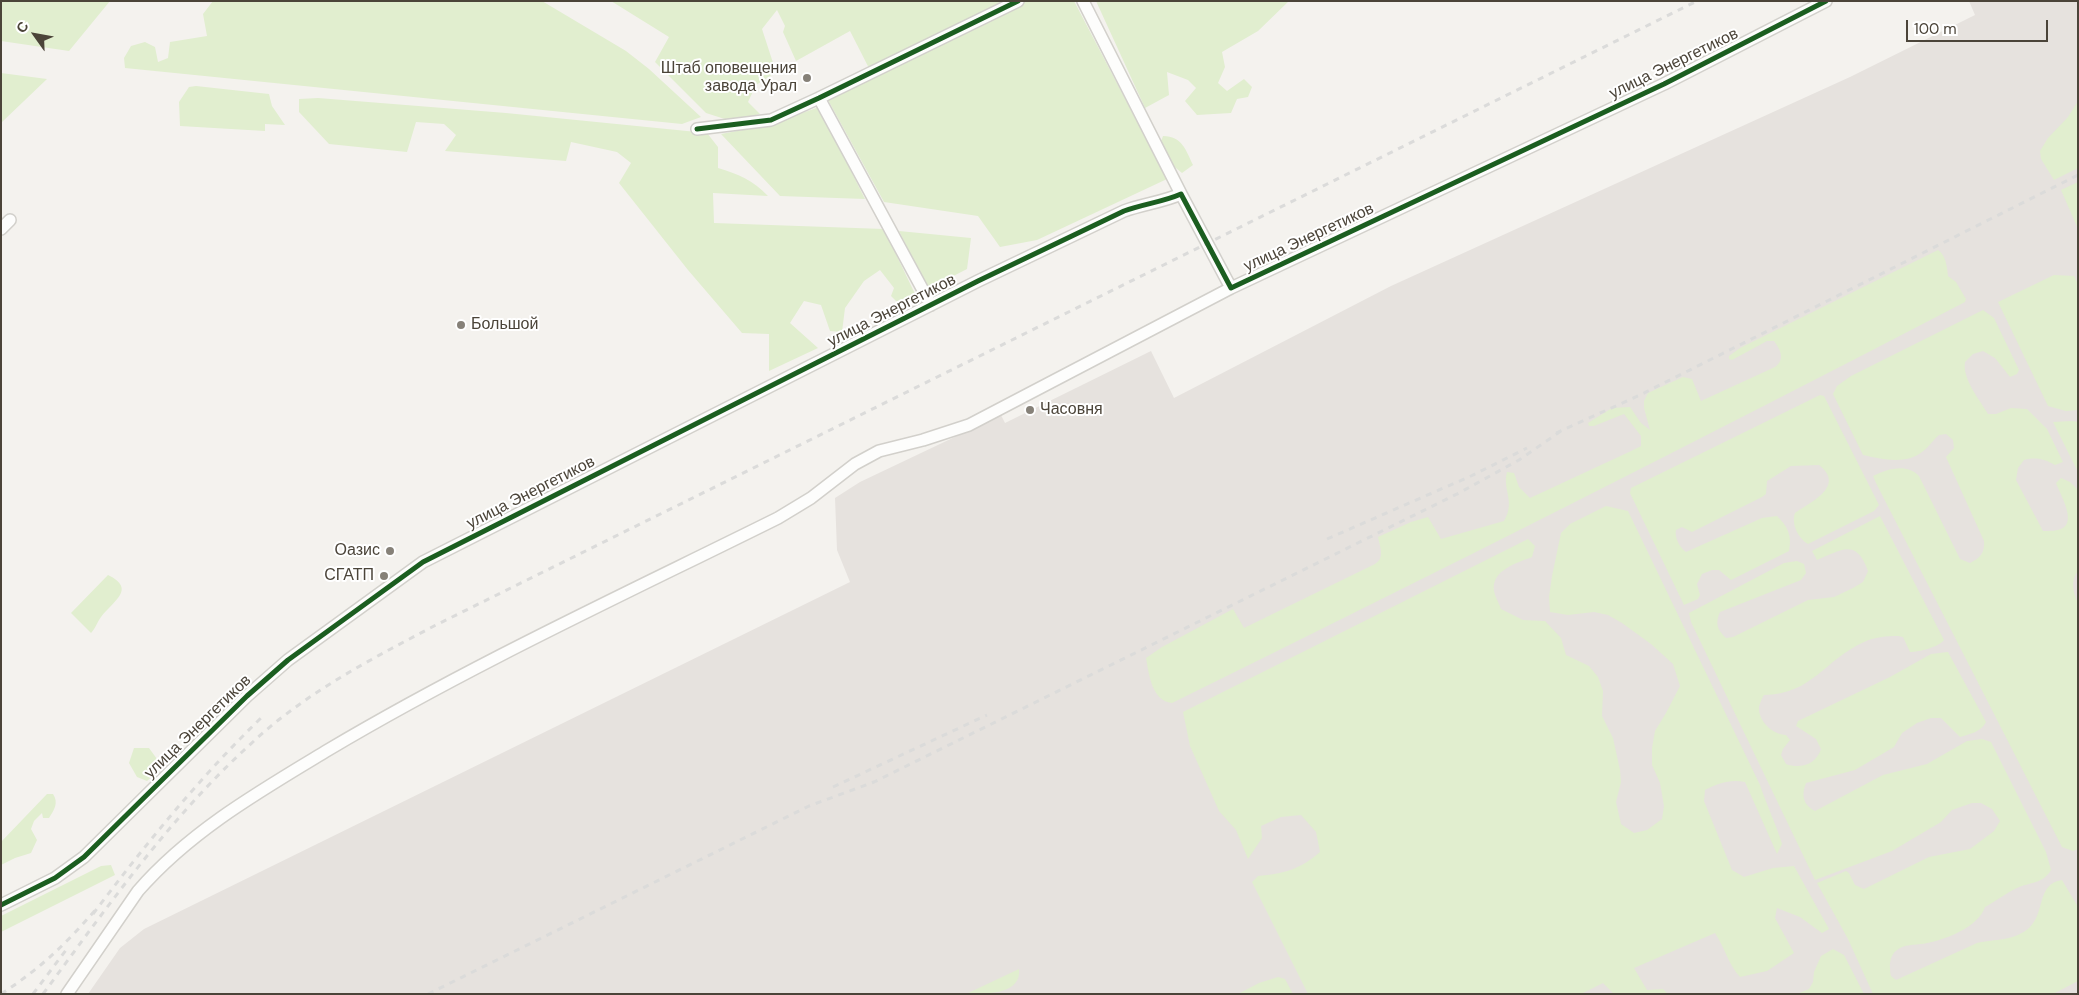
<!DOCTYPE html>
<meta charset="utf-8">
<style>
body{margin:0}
#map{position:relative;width:2079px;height:995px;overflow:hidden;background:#f4f2ee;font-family:"DM Sans",sans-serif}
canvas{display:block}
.frame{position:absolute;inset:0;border:2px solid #4b4439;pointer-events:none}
.north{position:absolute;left:10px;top:10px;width:50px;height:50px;-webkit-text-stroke:4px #fff;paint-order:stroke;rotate:302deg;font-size:14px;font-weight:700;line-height:20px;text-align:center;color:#4b4439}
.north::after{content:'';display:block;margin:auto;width:18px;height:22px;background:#4b4439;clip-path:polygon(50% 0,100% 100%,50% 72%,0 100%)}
.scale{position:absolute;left:1906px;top:20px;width:142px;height:22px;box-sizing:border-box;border:2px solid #4b4439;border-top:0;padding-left:6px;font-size:15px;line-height:18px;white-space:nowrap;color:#4b4439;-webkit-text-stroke:4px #fff;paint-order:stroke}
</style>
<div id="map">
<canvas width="2079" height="995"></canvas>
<div class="frame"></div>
<div class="north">С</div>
<div class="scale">100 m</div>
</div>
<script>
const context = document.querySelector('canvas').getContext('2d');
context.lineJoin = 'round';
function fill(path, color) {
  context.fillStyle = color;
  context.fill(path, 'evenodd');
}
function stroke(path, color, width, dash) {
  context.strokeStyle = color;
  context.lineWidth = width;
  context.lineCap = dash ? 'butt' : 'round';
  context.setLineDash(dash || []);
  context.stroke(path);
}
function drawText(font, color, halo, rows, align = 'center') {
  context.font = font + ' "DM Sans",sans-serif';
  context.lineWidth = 4;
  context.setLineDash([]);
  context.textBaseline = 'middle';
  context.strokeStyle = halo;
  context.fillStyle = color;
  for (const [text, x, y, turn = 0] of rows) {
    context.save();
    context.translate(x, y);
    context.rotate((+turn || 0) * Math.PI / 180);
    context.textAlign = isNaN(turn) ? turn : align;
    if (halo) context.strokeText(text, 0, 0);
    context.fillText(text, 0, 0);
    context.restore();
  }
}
fill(new Path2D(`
 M1969,1H2078V994H88L120,948L144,929L850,582L837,550L835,498L860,482L1001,415L1005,423L1151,351L1174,398L1391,286L1850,77L1975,15Z`), '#e6e2de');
fill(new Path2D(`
 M1,1H110L69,51L1,41Z
 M213,1H542L626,51L649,69L701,117L682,124L125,68L124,58L131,46L145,42L155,47L158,62L168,58L170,42L207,36L203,14Z
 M611,1H1074L1167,179L1037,240L1000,247L978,216L884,202L828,100L873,76L850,31L796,61L783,32L785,26L777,10L762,29L776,72L756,85L748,102L760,114L731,121L706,113L655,62L669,37Z
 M1096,1H1289L1258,31L1222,52L1225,67L1218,83L1227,91L1244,79L1252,87L1248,97L1237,99L1231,113L1197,115L1185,101L1196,88L1188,80L1167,72L1169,95L1145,108Z
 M1,73L47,79L1,123Z
 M196,86L269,94L272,106L285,125L265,124V131L180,126L179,102L189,87Z
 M318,98L506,113L707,133L718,147V168C738,174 753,180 768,196L713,193L714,223L884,229L916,296L899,304L891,296L894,288L880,270L864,281L845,308L842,332L830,331L821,305L804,301L790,323L818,348L769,371V334L742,333L688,270L619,183L631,163L617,152L571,142L566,161L445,151L456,135L444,124L416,122L407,152L329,144L299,112V99Z
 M2078,101V168L2054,180L2041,159L2040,151L2048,138L2068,117Z
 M819,107L865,199L780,196L721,134L769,125Z
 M1163,136C1182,136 1186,150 1193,165L1182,173L1171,164L1160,144Z
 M2078,182V229L2061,190Z
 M899,231L971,238L967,269L928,289Z
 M1938,250C1946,255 1947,267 1948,276L1956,282L1966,299L1965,302C1702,439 1438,572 1172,703C1152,701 1149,675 1146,658L1162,647L1233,609L1244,628L1375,564C1385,558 1380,547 1378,537L1411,522L1428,517L1441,539L1504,521C1516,501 1502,490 1507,472L1514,473L1519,487L1530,498L1629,452L1641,446V436L1624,414L1594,426H1589L1588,423L1612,408L1630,407L1641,423L1650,430L1644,408V401L1648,393L1683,377L1692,379L1701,401L1775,367C1785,360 1781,350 1774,341H1767L1732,360L1729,359V356L1740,348Z
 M2054,275L2074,276L2078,284V410L2066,411L2048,406L1998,302Z
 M1983,310L1994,318L2019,370L2017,374L2010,377L1995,358L1983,351L1973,354L1965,362C1962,379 1980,400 1988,414H1996L2011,408L2027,409L2047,429L2063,462L2055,465C2044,459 2037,457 2024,460L2018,468L2016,480L2043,531C2049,531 2058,531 2063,528C2076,520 2060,494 2056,483L2061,478L2070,482L2078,490V571C2070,581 2073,592 2078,603V849L2073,851L2062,847L1876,483L1873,476C1888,469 1906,463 1919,476L1960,559L1970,563C1980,558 1985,553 1984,541L1946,457L1954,448L1953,440L1946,434L1939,435C1933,440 1929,447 1922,452C1906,465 1881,459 1863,455L1833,394L1837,386L1851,376Z
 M1820,395L1824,396L1879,505L1874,511L1808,544C1798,538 1791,524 1795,513C1811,502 1846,486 1819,465L1791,466L1767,481L1766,494L1762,497L1692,532L1682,527L1676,530C1674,537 1680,548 1686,552L1762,518L1777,516C1788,527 1792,535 1789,551L1731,580L1719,570H1712L1702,574L1697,584L1700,595L1698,599L1684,605L1630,493L1631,488Z
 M2072,421L2078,422V472L2053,422Z
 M1606,506L1628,511L1760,785C1767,806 1776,824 1782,844L1777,854L1745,782C1730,779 1719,783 1705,790L1704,801L1732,870L1744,877L1773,868L1794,866L1829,929L1822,933L1800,917L1777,908L1775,918L1794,953L1767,971L1740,977C1728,964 1725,948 1715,933L1634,968L1647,990L1663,989L1668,994H1614L1603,983L1581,994H1308L1252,882L1258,876C1283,874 1301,869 1320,852L1316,832L1301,815L1281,817L1261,826L1262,838L1248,859L1236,830L1219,811L1190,746L1183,712L1528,539L1535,546L1532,557C1517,563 1491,570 1494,591C1495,597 1499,603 1501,609L1523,620L1545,621L1561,638L1566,655L1589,666L1598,677L1603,691L1602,716L1613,738L1620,770L1621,782L1616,802L1621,824L1634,833L1647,830L1662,819L1664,806L1660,783L1652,765V748L1655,731L1666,713L1680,686L1673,664L1651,644L1622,623L1608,615L1594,612L1568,615L1550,612L1549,597L1552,576L1561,533L1570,524Z
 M1880,516L1944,640C1939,647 1919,652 1910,652L1903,637L1898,636C1887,636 1874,637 1864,642C1824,660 1813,694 1764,695C1762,698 1760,703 1759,707C1758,721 1773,735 1786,735L1790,740L1783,749L1781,755L1786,764C1800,769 1816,765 1821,749L1816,739L1796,726L1798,721L1890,677L1931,654L1948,652L1986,722C1981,732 1970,734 1960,737L1941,718H1931L1917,723L1902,733L1894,747L1855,770L1806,783C1801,795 1803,805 1815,811L1883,775L1927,764L1967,741L1982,739L1991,742L2046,852L2051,870C2043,884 2030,882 2017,888C2006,893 1996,901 1985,907C1978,927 1947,939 1927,943C1919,945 1907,944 1900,948C1889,954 1889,965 1891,976L1896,980L1977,943C1995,939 2014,941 2029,928C2046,912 2036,884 2062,880L2078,907V981L2053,994H1873L1848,939L1817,883L1846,871L1849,873L1855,885L1864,889L1929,857L1970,849L1994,831L2000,821L1992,809L1981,803H1972L1952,810L1941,822L1892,851L1815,880L1691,622L1689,613L1784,563L1797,561L1804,564L1806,573L1801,580L1720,612C1715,623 1717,630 1726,638L1733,637L1808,600L1834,597L1853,588L1863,582L1868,571C1856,538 1842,550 1817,560L1812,551Z
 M108,575C137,589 113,601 101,617C97,622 96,628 91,633L71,613Z
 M134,748H149L157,759L160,770L147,781L137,777L129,763Z
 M47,794H53C59,803 54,810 49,818H43L42,813L34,821L31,829L37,840L31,853L15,858L1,865V842Z
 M111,865L115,875L1,932V916L101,866Z
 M1833,949L1844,955L1864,994H1797L1809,989L1813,982L1814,972L1821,956Z
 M1019,969C1022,995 985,994 966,994Z
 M1278,977L1285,979L1293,994H1238L1259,983Z`), '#e1eecf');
const minor = new Path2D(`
 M1083,1L1181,194
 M819,98L931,305
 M697,129L771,120L819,98L1018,1
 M1,229L10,220
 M1,905L55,878L84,857L247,696L288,660L423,562L978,281L1124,211C1143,204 1163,202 1181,194L1231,288L1664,84L1826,1
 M67,994L138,891C190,831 260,791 328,750C473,664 627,593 778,518L811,498L855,464L879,451L923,440L969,425L1231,288`);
stroke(minor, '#d2d0cb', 14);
stroke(minor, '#fdfdfc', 11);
stroke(new Path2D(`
 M1556,433L1640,395L2078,175
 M1327,539L1471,476L1527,448
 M833,787L987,715
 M93,914C145,845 199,778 262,717
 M1,994C41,968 66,944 97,908
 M33,994L69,946
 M43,994C105,910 166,823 242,752C256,739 270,726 285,715C332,679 383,653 434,626L1697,1
 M428,994L809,806L874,782L1459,493L1519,460L1561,431`), '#dbdbda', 3, [6, 6]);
stroke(new Path2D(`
 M697,129L771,120L819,98L1018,1
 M1,905L55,878L84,857L247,696L288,660L423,562L978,281L1124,211C1143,204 1163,202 1181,194L1231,288L1664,84L1826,1`), '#1b5e20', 5);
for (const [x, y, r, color] of [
 [807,78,5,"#868178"],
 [461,325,5,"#868178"],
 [1030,410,5,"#868178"],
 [390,551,5,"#868178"],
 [384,576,5,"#868178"]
]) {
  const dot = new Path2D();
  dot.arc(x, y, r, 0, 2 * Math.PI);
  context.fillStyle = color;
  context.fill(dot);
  stroke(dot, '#fff', 2);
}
drawText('16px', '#4b4439', '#fff', [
 ["улица Энергетиков",1674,64,-26],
 ["улица Энергетиков",1309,238,-25],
 ["улица Энергетиков",892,311,-27],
 ["улица Энергетиков",531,493,-27],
 ["улица Энергетиков",198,727,-44]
]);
drawText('16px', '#4b4439', '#fff', [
 ["Штаб оповещения",797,69],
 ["завода Урал",797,87],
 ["Большой",471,325,"left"],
 ["Часовня",1040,410,"left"],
 ["Оазис",380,551],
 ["СГАТП",374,576]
], 'right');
</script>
